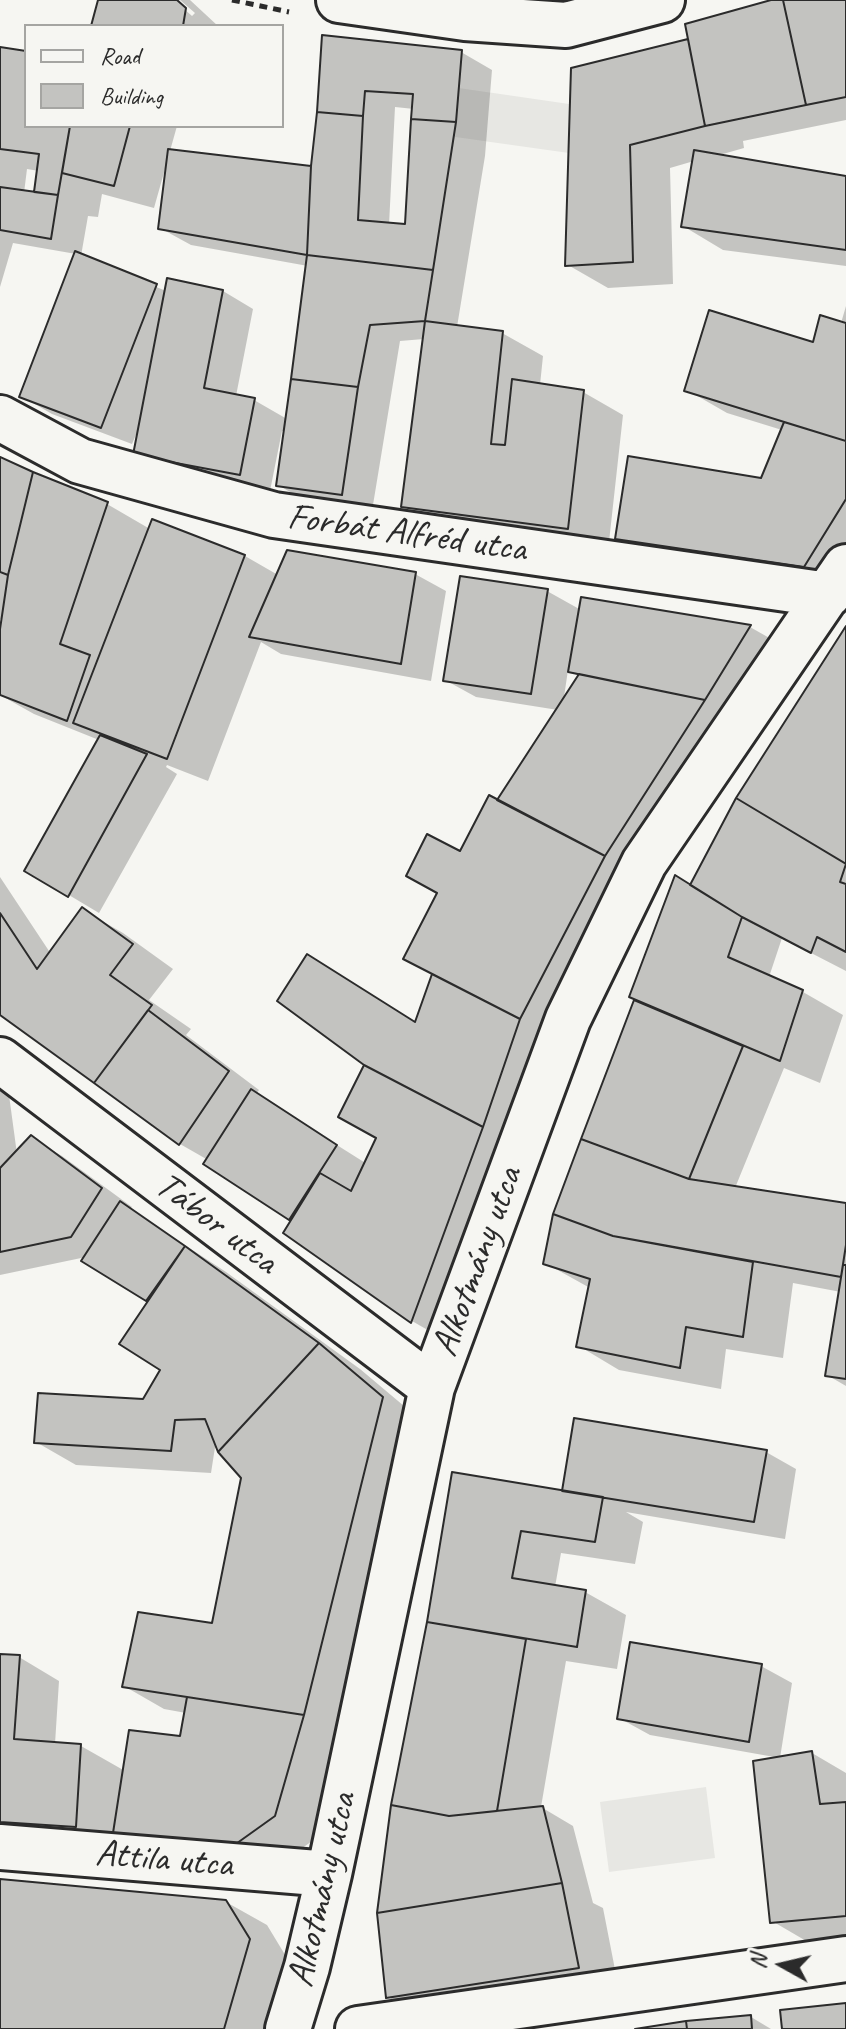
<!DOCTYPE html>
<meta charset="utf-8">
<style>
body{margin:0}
#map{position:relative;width:846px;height:2029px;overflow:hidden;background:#f6f6f2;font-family:Caveat,sans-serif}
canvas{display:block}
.legend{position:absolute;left:24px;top:24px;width:260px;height:104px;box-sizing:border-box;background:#f6f6f2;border:2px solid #a5a5a2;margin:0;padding:10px 14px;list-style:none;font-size:24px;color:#2b2b2b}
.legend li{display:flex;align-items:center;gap:16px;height:40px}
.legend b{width:40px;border:2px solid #a5a5a2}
.north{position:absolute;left:742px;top:1925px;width:80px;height:80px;-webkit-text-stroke:6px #f6f6f2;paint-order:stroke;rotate:278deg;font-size:22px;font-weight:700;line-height:32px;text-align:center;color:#2b2b2b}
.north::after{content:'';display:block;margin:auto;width:28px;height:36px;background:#2b2b2b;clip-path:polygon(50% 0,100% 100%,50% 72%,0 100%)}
</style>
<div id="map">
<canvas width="846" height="2029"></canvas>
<ul class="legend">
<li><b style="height:10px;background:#f6f6f2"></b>Road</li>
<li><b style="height:22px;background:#c3c3c0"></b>Building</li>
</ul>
<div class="north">N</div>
</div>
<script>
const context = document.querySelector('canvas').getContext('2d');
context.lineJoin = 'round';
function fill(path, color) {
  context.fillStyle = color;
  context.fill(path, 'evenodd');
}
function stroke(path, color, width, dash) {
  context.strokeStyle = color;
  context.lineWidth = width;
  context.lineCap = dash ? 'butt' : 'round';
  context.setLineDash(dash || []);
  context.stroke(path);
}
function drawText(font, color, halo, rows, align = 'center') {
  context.font = font + ' Caveat,sans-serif';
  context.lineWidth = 6;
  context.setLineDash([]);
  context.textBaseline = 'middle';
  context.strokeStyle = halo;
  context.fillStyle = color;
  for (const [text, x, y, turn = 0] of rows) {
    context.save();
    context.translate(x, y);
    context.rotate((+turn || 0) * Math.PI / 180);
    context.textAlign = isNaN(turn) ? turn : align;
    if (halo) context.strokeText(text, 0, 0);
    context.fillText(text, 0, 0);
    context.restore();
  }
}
fill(new Path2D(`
 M459,88L569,104V153L455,137Z
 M706,1787L715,1858L609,1872L600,1802Z`), '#e7e7e3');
fill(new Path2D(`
 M100,0H174L192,16L195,13L180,0H190L218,26H93Z
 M780,0H846V120L743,141L744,148L716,156L846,178V266L723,250L683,226L694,161L670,168L673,284L608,288L568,265L573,70L691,40Z
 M324,37L461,52L492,70L485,156L457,327L502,333L543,356L540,385L583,392L623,415L608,551L444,529L403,506L424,339L400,341L372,511L309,503L278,485L285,432L282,431L270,491L166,471L135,454L140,431L138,430L132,444L52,414L21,396L76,254L13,243L0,287V49L26,53V126H177L170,151L313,169ZM395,107L414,109L407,227L389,225ZM27,169L39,171L35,194L24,193ZM165,169H168L160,228L191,245L308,266L287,419L254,400L236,396L253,309L223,291L168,280L166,291L81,256L88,216L98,217L102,194L154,208Z
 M846,306V587L658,561L617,538L762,480L782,430L727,413L687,390L814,345L841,323Z
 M0,459L107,504L150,529L153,521L245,556L278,575L415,574L446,591L431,681L281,654L261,642L208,781L167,765L166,767L177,774L99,913L27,870L99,740L34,714L0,695V643L3,621L0,619Z
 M547,591L581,610L583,599L750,627L780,644L645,879L452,1344L412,1321L285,1232L293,1220L206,1163L208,1160L180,1144L0,1011V877L51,954L83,910L123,933L173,969L149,1000L191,1029L186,1035L259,1090L256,1094L367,1164L434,975L460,853L498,802L558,710L476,697L445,680ZM568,670L580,677L563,704Z
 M846,630V971L782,938L769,977L803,992L843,1015L820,1083L784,1068L735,1188L846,1205V1386L827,1375L841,1292L793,1283L783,1358L726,1349L721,1389L619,1370L579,1346L590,1288L545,1263L555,1214L637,1000L691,887Z
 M0,1090L9,1095L17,1154L32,1138L62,1156L132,1207L130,1209L226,1272L360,1369L423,1422L315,1839L274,1868L156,1855L117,1833L116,1849L0,1841V1656L19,1657L59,1681L55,1744L81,1746L125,1771L182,1738L186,1713L164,1709L124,1686L213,1626L243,1477L216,1441L211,1473L76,1465L36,1442L144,1401L162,1369L150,1301L84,1261L86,1257L0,1275V1171L5,1166L0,1167Z
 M766,1452L796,1469L785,1539L626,1512L643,1522L635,1564L561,1553L555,1587L585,1592L626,1615L617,1669L566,1661L541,1807L573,1826L593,1903L603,1908L619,1990L429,2020L388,1997L393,1806L429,1622L454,1475L564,1493Z
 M761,1666L792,1683L780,1758L650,1735L619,1718Z
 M812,1753L846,1773V1942L813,1945L772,1921Z
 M0,1883L226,1902L267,1925L290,1963L271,2029H0Z
 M751,2017L771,2029H648Z`), '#0003');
const building = new Path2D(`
 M98,0H177L186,8L183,26H91Z
 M771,0H783L806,105L705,126L685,24Z
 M783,0H846V97L806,105Z
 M322,35L462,50L456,122L411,119L413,94L365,91L363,116L317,112Z
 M688,39L705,126L630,145L633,262L565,266L571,68Z
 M0,47L26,51V126H70L58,195L34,192L39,154L0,149Z
 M317,112L363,116L358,220L405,224L411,119L456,122L433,270L307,255L311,166Z
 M70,126H130L114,186L62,173Z
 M168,149L311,166L307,255L158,229Z
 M694,150L846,176V250L681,227Z
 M0,187L58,195L51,239L0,230Z
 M75,251L157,284L101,428L19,397Z
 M307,255L433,270L425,321L370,325L358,387L291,379Z
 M167,278L223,290L204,388L255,398L240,475L133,455Z
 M709,310L813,342L820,315L846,323V441L684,391Z
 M425,321L503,331L491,444L505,445L512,379L584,390L568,529L401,507Z
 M291,379L358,387L342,495L276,486Z
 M784,422L846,441V499L804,567L615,539L628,456L761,478Z
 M0,457L33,472L8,575L0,572Z
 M33,472L108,502L60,644L90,655L67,721L0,695V629L8,575Z
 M152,519L245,555L167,759L73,723Z
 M287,550L416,572L401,664L249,637Z
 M460,576L548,589L531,694L443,681Z
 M581,597L751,625L705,700L568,672Z
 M846,626V864L736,798Z
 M579,674L705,700L605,856L497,800Z
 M100,735L147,754L68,897L24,871Z
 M489,795L605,856L520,1019L403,959L437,893L406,876L427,834L460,851Z
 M736,798L846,864L840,882L846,884V952L817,937L811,953L742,917L690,885Z
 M675,875L742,917L728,957L803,990L780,1061L629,997Z
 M82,907L133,944L110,975L152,1005L94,1083L0,1015V913L37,969Z
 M307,954L415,1022L432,974L520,1019L483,1127L364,1065L277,1001Z
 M634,1000L743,1046L689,1179L581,1139Z
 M148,1010L229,1071L179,1145L94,1083Z
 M364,1065L483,1127L411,1323L283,1233L320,1173L351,1191L376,1138L338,1117Z
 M251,1089L337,1145L289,1220L203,1164Z
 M31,1135L102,1188L71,1237L0,1252V1168Z
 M581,1139L689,1179L846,1203V1245L841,1277L613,1236L553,1214Z
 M120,1201L185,1246L146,1301L81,1261Z
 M553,1214L613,1236L753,1262L743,1337L686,1327L680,1368L576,1347L590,1279L543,1264Z
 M185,1246L319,1343L218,1452L205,1419L175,1420L171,1451L34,1443L38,1393L143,1399L160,1370L119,1344Z
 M843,1265H846V1379L825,1376Z
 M319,1343L383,1397L304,1715L122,1687L138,1612L212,1623L241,1478L218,1452Z
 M574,1418L767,1450L754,1522L562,1491Z
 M452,1472L603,1497L595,1542L521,1531L512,1578L586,1590L577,1647L427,1622Z
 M427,1622L526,1639L497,1811L449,1816L391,1805Z
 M630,1642L762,1664L749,1742L617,1719Z
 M0,1654L20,1655L14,1739L81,1744L76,1827L0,1822Z
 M187,1697L304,1715L275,1816L233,1846L113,1833L129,1730L180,1736Z
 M812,1751L820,1804L846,1802V1916L770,1923L753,1761Z
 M391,1805L449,1816L543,1806L562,1883L377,1913Z
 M0,1879L226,1900L250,1939L224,2029H0Z
 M562,1883L579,1968L386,1998L377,1913Z
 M846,2003V2029H782L780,2010Z
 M751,2015L752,2029H687L686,2021Z
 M686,2021L687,2029H635Z`);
fill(building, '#c3c3c0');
stroke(building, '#2b2b2b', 2);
const minor = new Path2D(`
 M339,0L465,18L566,25L662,0
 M0,418L80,461L274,515L828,595
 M0,1060L432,1387
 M0,1847L329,1874
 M288,2029L307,1967L329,1874L432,1387L568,1019L644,863L846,567
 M358,2029L846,1959`);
stroke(minor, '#2b2b2b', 50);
stroke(new Path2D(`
 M232,0L289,12`), '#2b2b2b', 5, [8, 6]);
stroke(minor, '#f6f6f2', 44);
drawText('38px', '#2b2b2b', '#f6f6f2', [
 ["Forbát Alfréd utca",407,534,8],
 ["Tábor utca",216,1224,37],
 ["Alkotmány utca",478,1262,-70],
 ["Attila utca",164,1860,5],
 ["Alkotmány utca",323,1890,-77]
]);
</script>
